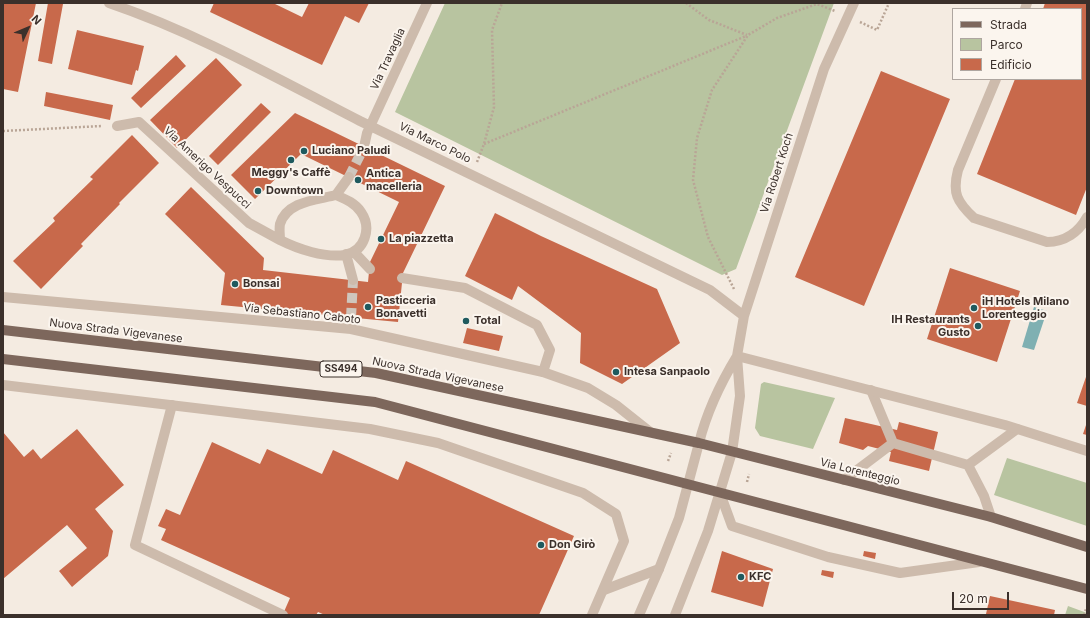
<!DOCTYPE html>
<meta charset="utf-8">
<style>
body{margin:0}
#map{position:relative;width:1090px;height:618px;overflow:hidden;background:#f4ebe1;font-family:Inter,sans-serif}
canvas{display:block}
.frame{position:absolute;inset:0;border:4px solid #3b302b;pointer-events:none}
.legend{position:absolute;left:952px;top:8px;width:130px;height:72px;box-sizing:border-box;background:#fbf5ee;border:1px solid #aea6a0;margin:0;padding:5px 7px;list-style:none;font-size:12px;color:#3b302b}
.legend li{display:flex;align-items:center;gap:8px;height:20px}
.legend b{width:20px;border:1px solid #aea6a0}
.north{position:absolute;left:8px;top:8px;width:40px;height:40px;-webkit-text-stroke:3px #fbf5ee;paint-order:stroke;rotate:46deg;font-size:11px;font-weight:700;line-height:16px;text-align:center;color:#3b302b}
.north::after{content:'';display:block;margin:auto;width:14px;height:18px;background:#3b302b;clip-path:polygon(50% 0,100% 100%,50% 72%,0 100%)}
.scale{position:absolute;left:952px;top:592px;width:57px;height:18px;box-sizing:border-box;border:2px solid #3b302b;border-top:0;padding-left:5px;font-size:12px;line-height:14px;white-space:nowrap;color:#3b302b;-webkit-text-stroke:3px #fbf5ee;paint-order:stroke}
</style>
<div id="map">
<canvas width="1090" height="618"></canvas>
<div class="frame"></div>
<ul class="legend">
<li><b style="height:5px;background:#7d675c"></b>Strada</li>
<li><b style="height:11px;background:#b8c4a0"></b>Parco</li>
<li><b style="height:11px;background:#c8694b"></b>Edificio</li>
</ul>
<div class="north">N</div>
<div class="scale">20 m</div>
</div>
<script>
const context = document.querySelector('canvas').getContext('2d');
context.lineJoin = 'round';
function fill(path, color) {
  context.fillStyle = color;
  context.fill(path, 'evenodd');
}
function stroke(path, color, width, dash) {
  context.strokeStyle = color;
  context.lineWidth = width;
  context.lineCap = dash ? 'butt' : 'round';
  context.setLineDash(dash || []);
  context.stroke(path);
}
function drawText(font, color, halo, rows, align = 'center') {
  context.font = font + ' Inter,sans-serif';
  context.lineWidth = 4;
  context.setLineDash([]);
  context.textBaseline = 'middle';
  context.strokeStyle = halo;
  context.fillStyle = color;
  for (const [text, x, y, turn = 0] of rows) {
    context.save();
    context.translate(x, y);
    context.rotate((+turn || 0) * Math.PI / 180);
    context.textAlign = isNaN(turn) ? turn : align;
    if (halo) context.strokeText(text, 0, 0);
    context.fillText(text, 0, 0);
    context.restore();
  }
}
fill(new Path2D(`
 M445,3H834L736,269L722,275L395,112Z
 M764,382L835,398L813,449L760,436L755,428L761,384Z
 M1007,458L1087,483V526L994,495Z
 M1068,606L1087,613V615H1065Z`), '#b8c4a0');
fill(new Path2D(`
 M1034,307L1047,311L1034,350L1022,347Z`), '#7fb0b2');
fill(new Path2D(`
 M3,3H36L18,92L3,89Z
 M48,3L63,4L52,64L38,61Z
 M214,3H273L302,17L309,3H369L359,23L345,16L322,65L210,12Z
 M1045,3H1087V187L1076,215L977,174L1015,79H1081V9H1043Z
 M77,30L144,46L138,71L136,70L132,85L68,69Z
 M176,55L186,66L141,108L131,98Z
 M216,58L242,85L177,148L150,120Z
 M881,71L950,99L864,306L795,277Z
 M46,92L113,105L110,120L44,106Z
 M261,103L271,112L218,165L209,156Z
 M295,113L445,186L403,273L398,322L221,305L225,273L165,214L191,187L264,258L263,270L368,282L370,262L399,202L301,154L255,199L231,175Z
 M132,135L159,163L119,203L120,204L81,244L83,246L41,289L13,261L55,221L53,218L93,179L90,177Z
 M495,213L541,236L657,289L680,343L622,384L580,363L581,333L518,286L512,300L465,276Z
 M950,268L1020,291L997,362L927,339Z
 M467,328L503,336L499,351L463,343Z
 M1087,374V406L1077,403Z
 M845,418L897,430L899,422L938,432L929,471L889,461L891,452L868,446L863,450L839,443Z
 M1087,422V435L1083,434Z
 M77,429L124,485L95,509L113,531L108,556L72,587L59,571L87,548L67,525L3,579V432L24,457L33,449L41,459Z
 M212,442L260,464L267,449L322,474L333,450L398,480L406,461L574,536L539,615H325L318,612L316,615H284L283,614L290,598L161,540L166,529L158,526L166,509L180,515Z
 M722,551L773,569L763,607L711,592Z
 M864,551L876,553L875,559L863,556Z
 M822,570L834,572L833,578L821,575Z
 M990,596L1055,610L1054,615L986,614Z`), '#c8694b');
stroke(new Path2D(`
 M349,177L364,147
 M351,318L353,280`), '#cfc6bd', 10, [10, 5]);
stroke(new Path2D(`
 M686,3L709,20L747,35
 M860,22L877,30L889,3
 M3,131L102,126
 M484,144L746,36
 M477,162L484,144L494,107L492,30L502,3
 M734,289L708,237L693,180L697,138L712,90L748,35L777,18L817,4L835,11
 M668,461L671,453
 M747,482L749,474
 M1084,615L1086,609`), '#b9a596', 2.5, [2, 2]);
stroke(new Path2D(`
 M1025,9L1027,3
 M996,79L958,170C952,193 957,202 974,218L1047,242C1065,242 1079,232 1087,217
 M354,252L370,269
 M402,278L465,288L537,325L550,350L543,372
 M871,390L893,443L968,465
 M172,405L135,545L283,615
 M844,480L893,443
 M720,493L732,526L828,557L900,573L979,562
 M991,517L984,496L968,465L1017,429
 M604,590L659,569`), '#cdbbac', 10);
stroke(new Path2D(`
 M109,3C197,33 278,79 360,121C476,178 594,233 710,290L744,316
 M117,126L139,122L249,223L280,240
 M364,147L367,133L427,3
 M336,195C345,199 355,203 361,212C372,228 365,251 345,255C324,258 298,249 280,240C280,235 279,229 280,224C287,201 317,200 336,195Z
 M336,195L349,177
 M346,254L353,280
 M3,297L351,329L543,372L588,388L616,405L650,432
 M351,329V318
 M737,356L1005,425L1087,451
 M3,385L370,429L438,443L583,493L616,514L624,541L592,615
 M699,443C707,411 720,384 737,356
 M732,452L740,396L737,356L744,316L824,69L854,3`), '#cdbbac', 10);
stroke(new Path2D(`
 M639,615L659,569L679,518L699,443
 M675,615L708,531L732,452`), '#cdbbac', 10);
stroke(new Path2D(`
 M3,330L376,373L699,443L991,517L1087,547
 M3,359L375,402L1087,589`), '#7d675c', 10);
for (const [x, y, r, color] of [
 [304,151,4,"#1f5a5e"],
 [291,160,4,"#1f5a5e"],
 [358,180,4,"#1f5a5e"],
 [258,191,4,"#1f5a5e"],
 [381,239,4,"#1f5a5e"],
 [235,284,4,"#1f5a5e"],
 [368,307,4,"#1f5a5e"],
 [974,308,4,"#1f5a5e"],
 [466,321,4,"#1f5a5e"],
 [978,326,4,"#1f5a5e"],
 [616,372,4,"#1f5a5e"],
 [541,545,4,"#1f5a5e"],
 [741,577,4,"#1f5a5e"]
]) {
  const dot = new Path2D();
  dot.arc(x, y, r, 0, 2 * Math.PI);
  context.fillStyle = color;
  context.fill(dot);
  stroke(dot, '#fbf5ee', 1.5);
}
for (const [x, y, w] of [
 [341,369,42]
]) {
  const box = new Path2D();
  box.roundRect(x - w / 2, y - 8, w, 16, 3);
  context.fillStyle = '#fbf5ee';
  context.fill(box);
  stroke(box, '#3b302b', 1);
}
drawText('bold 10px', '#3b302b', null, [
 ["SS494",341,369]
]);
drawText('11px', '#3b302b', '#fbf5ee', [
 ["Via Travaglia",388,59,-65],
 ["Via Marco Polo",435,143,26],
 ["Via Amerigo Vespucci",207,168,43],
 ["Via Robert Koch",777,173,-72],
 ["Via Sebastiano Caboto",302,314,6],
 ["Nuova Strada Vigevanese",116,331,7],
 ["Nuova Strada Vigevanese",438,375,12],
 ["Via Lorenteggio",860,472,14]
]);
drawText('bold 11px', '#3b302b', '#fbf5ee', [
 ["Luciano Paludi",312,151],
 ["Meggy's Caffè",291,173,"center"],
 ["Antica",366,174],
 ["macelleria",366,187],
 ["Downtown",266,191],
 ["La piazzetta",389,239],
 ["Bonsai",243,284],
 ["Pasticceria",376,301],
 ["Bonavetti",376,314],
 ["iH Hotels Milano",982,302],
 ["Lorenteggio",982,315],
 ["IH Restaurants",970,320,"right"],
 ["Gusto",970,333,"right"],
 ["Total",474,321],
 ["Intesa Sanpaolo",624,372],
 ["Don Girò",549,545],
 ["KFC",749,577]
], 'left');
</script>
